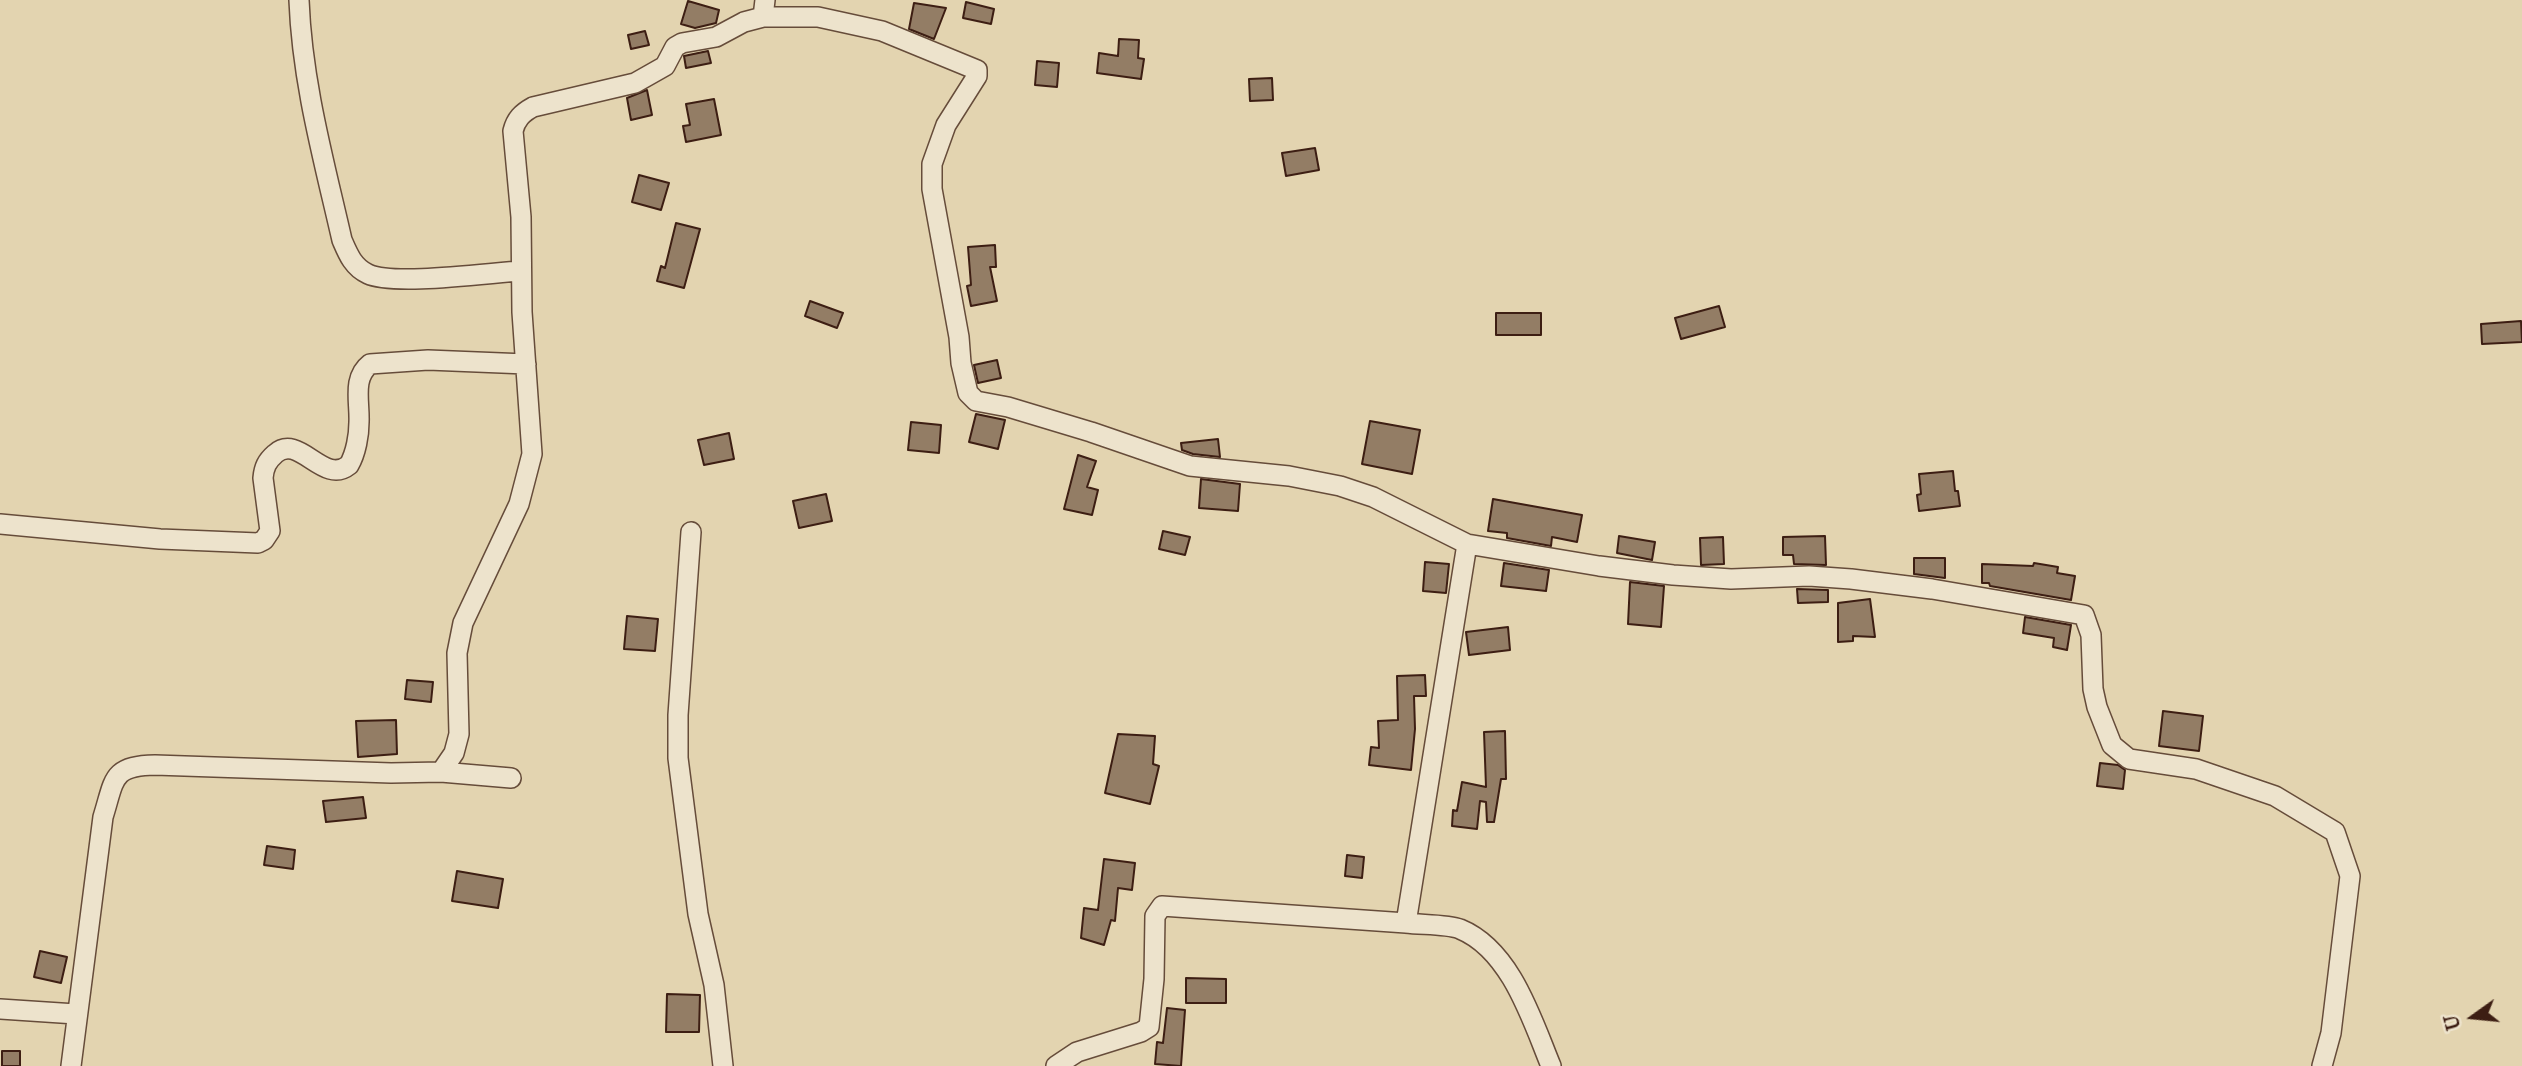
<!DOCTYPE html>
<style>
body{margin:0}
#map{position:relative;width:2522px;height:1066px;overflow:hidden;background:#e3d4b0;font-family:"IM FELL Great Primer",serif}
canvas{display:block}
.north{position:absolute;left:2438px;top:982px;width:70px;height:70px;-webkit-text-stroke:5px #ede3cc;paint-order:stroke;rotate:255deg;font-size:19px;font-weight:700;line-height:28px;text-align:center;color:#3d1e13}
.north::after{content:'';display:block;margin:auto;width:24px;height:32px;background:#3d1e13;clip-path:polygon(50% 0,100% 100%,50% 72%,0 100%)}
</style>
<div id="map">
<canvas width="2522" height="1066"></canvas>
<div class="north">U</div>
</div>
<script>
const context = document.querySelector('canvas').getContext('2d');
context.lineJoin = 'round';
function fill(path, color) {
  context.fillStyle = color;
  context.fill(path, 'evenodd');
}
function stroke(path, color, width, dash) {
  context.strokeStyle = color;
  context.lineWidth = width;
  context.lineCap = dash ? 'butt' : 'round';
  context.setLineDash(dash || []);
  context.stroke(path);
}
const building = new Path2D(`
 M688,1L719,10L716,23L695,28L681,24Z
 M966,2L994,9L991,24L963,18Z
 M914,3L946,8L934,39L909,29Z
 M645,31L649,45L631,49L628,35Z
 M1119,39L1139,40L1138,58L1144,59L1141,79L1097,73L1099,53L1118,56Z
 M708,51L711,63L686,68L684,56Z
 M1037,61L1059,63L1057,87L1035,85Z
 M1272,78L1273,100L1250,101L1249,79Z
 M647,90L652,115L631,120L627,98Z
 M714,99L721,135L686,142L683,126L690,125L686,104Z
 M1315,148L1319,170L1286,176L1282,153Z
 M639,175L669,183L661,210L632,202Z
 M676,223L700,229L684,288L657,281L661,266L665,268Z
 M995,245L996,267H990L997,301L971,306L967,286L971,285L968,247Z
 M810,301L843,313L837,328L805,316Z
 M1719,306L1725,327L1681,339L1675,318Z
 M1496,313H1541V335H1496Z
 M2521,321L2522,342L2482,344L2481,324Z
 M997,360L1001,378L978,383L974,365Z
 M976,414L1005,420L998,449L969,442Z
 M1370,421L1420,430L1412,474L1362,464Z
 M911,422L941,425L939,453L908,450Z
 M729,433L734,459L704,465L698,440Z
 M1218,439L1220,457L1193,454L1182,450L1181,443Z
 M1078,455L1096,461L1087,487L1098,490L1092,515L1064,509Z
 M1953,471L1955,491H1958L1960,506L1919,511L1917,495L1921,494L1919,474Z
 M1201,479L1240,484L1238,511L1199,508Z
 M826,494L832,521L799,528L793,501Z
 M1493,499L1582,515L1577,542L1552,537L1551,546L1507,538V533L1488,531Z
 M1163,531L1190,537L1185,555L1159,549Z
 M1619,536L1655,542L1652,560L1617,553Z
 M1825,536L1826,565L1794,564L1793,555H1783V537Z
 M1723,537L1724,564L1701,565L1700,538Z
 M1914,558H1945V578L1914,574Z
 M1425,562L1449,564L1446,593L1423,591Z
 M1504,563L1549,570L1546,591L1501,586Z
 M2034,563L2058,567L2057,573L2075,576L2071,600L1990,586L1989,583H1982V564L2033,566Z
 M1630,582L1664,586L1661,627L1628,624Z
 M1797,589L1828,590V602L1798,603Z
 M1870,599L1875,637L1853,636V641L1838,642V603Z
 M627,616L658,619L655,651L624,649Z
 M2025,617L2071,625L2067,650L2053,647L2054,638L2023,633Z
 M1508,627L1510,650L1469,655L1466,632Z
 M1425,675L1426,696H1414L1415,729L1411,770L1369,765L1371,747L1379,748L1378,721L1398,720L1397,676Z
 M407,680L433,682L431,702L405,699Z
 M2163,711L2203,716L2199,751L2159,746Z
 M396,720L397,754L358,757L356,721Z
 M1505,731L1506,779H1501L1494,822H1487L1486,802L1480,801L1477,829L1452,826L1453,810L1457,811L1462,782L1486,787L1484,732Z
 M1118,734L1155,736L1153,764L1159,766L1150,804L1105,793Z
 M2100,763L2118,765L2125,770L2123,789L2097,786Z
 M363,797L366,818L326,822L323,801Z
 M267,846L295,850L293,869L264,865Z
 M1347,855L1364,857L1362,878L1345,876Z
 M1104,859L1135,863L1132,890L1118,888L1115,921L1111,920L1104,945L1081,938L1084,908L1098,910Z
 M457,871L503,879L498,908L452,901Z
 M40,951L67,957L61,983L34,977Z
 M1186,978L1226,979V1003H1186Z
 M667,994L700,995L699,1032H666Z
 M1167,1008L1185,1010L1181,1066L1155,1064L1157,1042L1163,1043Z
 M2,1051H20V1066H2Z`);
fill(building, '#937d65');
stroke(building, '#3d1e13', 2);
const minor = new Path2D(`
 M299,0C302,82 324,161 342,240C348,254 353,267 368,274C394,286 488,273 521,271
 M763,17L765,0
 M0,524L160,539L258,543L264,540L270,531L263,478C264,467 267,461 275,454C299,432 323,486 349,465C356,453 359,435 359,422C360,402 352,378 370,364L428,360L526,364
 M691,532L678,715V758L698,914L714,985L723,1066
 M441,772L511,778
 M0,1009L76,1014
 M71,1066L103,817C115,779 111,766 155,765L391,773L441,772L454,753L459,734L457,653L463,623L519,504L532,454L522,312L521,217L513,131C516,119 522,113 533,107L635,83L665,66L675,47L682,43L716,37L744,22L763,17H818L882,31L977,70V76L946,125L932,164V189L959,337L961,363L968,393L976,401L1008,407L1091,432L1190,466L1289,476L1340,486L1373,497L1467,544
 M1056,1066L1077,1052L1141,1032L1149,1027L1154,979L1155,916L1162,906L1406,923
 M1551,1066C1532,1020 1511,950 1460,929C1447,924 1421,925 1406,923L1467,544L1599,566L1673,575L1731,579L1809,576L1851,579L1932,589L2084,615L2091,635L2093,689L2097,707L2112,745L2129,759L2196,769L2275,796L2335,832L2350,876L2331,1033L2322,1066`);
stroke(minor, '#664c3a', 22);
stroke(minor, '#ede3cc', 19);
</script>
